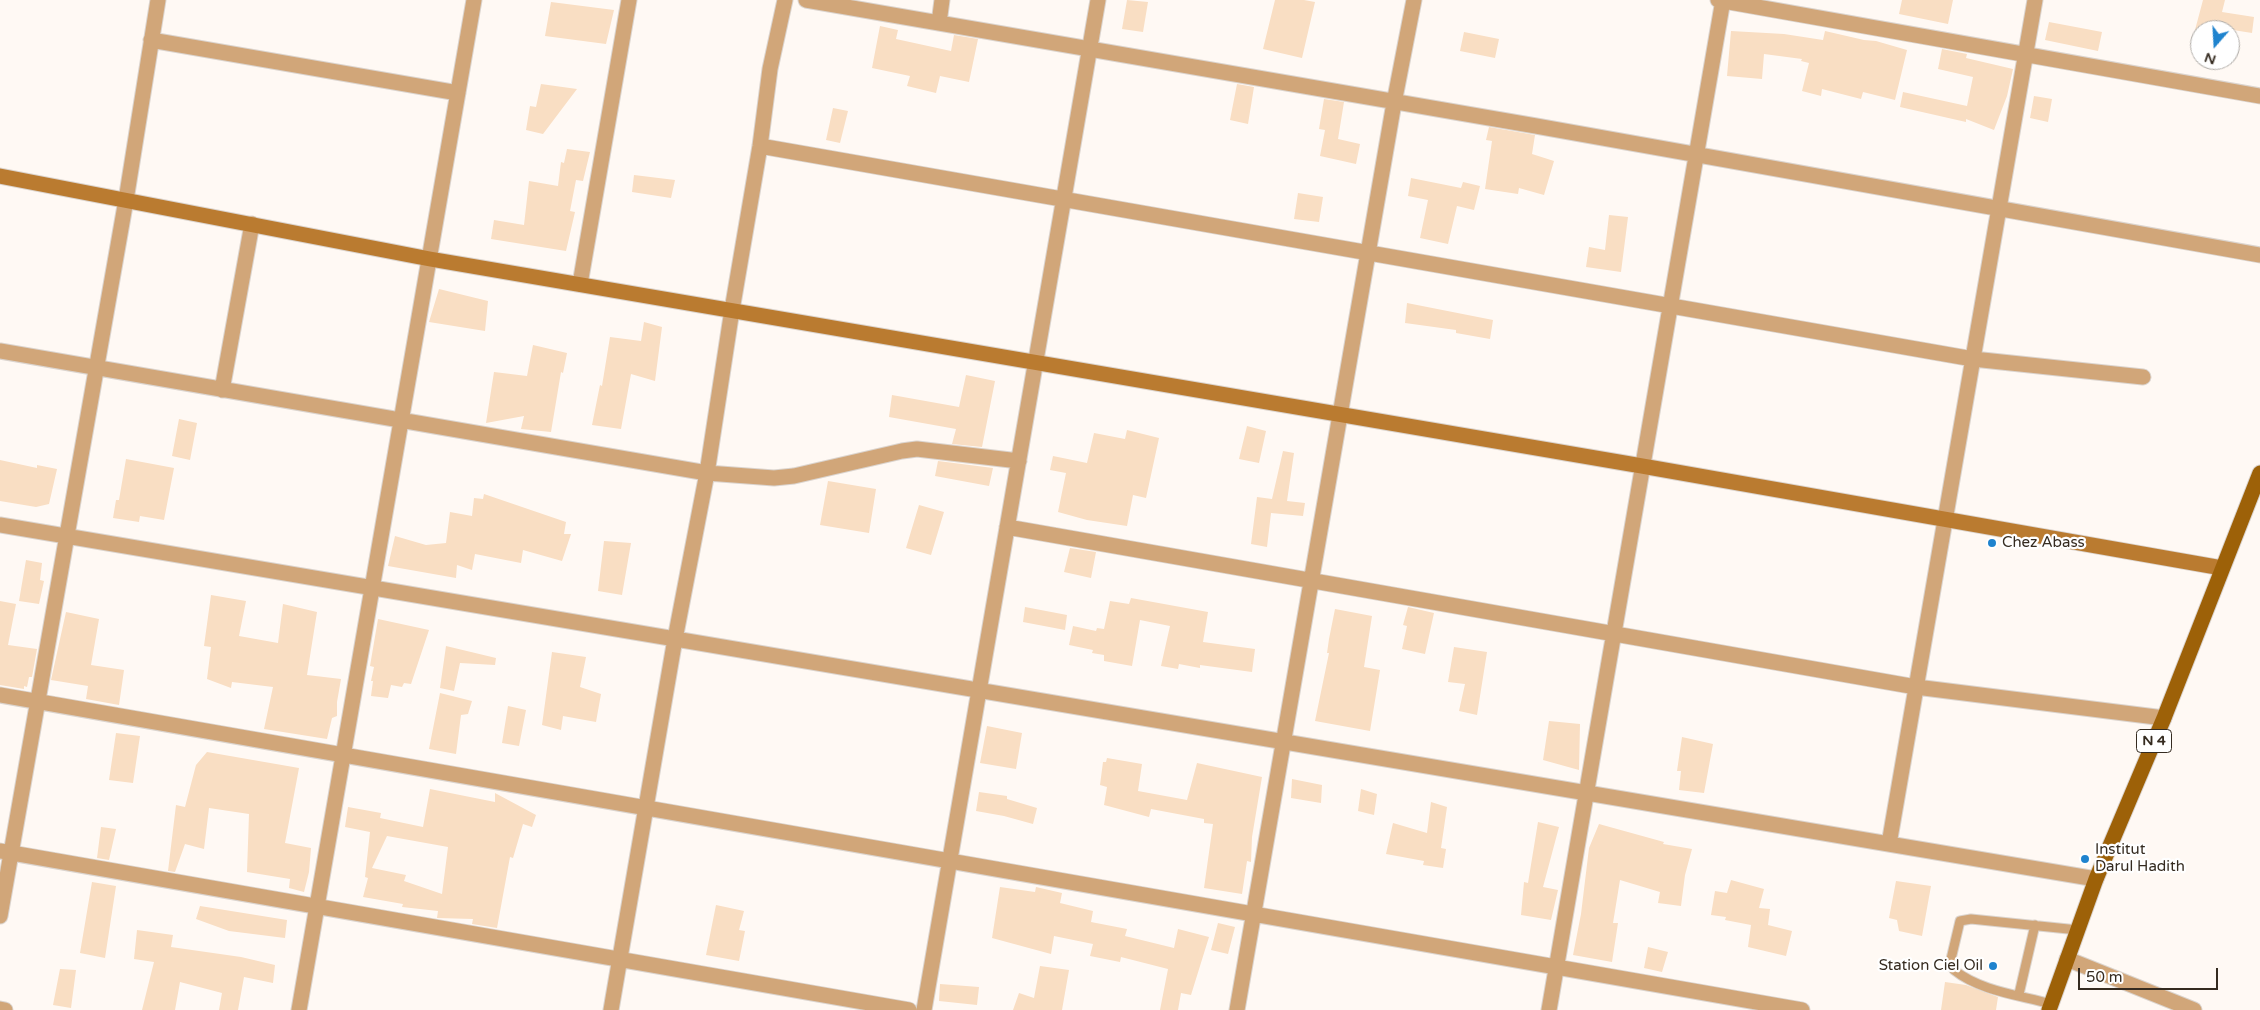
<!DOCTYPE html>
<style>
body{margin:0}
#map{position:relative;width:2260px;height:1010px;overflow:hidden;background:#fff9f4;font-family:"Varela Round",sans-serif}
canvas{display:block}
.north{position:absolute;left:2190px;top:20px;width:50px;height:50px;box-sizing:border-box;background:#fff;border:1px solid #aeaaa6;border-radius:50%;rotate:199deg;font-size:14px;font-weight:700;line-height:20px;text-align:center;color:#352b20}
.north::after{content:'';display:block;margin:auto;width:18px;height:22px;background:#1f83ce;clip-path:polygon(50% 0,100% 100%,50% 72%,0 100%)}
.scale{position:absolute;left:2078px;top:968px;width:140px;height:22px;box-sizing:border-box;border:2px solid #352b20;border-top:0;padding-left:6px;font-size:15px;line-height:18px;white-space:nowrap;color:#352b20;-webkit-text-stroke:4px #fff;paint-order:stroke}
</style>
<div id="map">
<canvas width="2260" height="1010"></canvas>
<div class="north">N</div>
<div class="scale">50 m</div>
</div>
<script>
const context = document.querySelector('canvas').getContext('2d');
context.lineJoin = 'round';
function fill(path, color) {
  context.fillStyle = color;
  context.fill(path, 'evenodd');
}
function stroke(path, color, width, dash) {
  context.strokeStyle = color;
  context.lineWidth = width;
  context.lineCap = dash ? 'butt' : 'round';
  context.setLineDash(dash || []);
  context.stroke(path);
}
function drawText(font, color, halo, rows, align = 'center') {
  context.font = font + ' "Varela Round",sans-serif';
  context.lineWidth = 4.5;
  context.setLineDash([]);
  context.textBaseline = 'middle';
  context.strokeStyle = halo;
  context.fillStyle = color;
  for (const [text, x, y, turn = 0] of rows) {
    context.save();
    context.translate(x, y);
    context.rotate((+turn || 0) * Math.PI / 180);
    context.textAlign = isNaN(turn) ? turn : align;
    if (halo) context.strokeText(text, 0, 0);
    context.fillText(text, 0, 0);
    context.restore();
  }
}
fill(new Path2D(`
 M1127,0L1148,2L1143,32L1122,29Z
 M1275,0H1304L1315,2L1302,58L1263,49Z
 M1902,0H1953L1948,24L1899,14Z
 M2203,0H2225L2222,12L2254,17L2252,33L2233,30H2195Z
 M551,2L614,10L606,44L545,36Z
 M2049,22L2102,32L2098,51L2045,40Z
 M880,26L898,30L896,39L951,51L954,35L978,39L969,82L940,76L936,93L907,86L910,76L872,68Z
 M1731,31L1784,34L1823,40L1825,31L1864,40L1876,41L1907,50L1895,100L1863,92L1861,99L1822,89L1821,96L1802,91L1809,63L1801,61L1802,59L1764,54L1762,79L1727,76Z
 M1464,32L1499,39L1495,58L1460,51Z
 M1942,49L1967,54L1966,58L2013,69L2007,96L1994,130L1966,119V122L1900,107L1903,92L1967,106L1973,77L1938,69Z
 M541,84L577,89L543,134L526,130L530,106L536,107Z
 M1237,84L1254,87L1248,124L1230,120Z
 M2034,96L2052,99L2048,122L2030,118Z
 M1324,99L1344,102L1338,139L1360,144L1356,164L1320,156L1325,130L1319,129Z
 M833,108L848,111L840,143L826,140Z
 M1489,127L1535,135L1532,154L1554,161L1544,195L1519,188L1518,194L1485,189L1492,141L1486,140Z
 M567,149L590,152L583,181L576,180L570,211L575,212L566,251L491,239L494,220L524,225L529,181L558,186L561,162L564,163Z
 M634,175L675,180L671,198L632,192Z
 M1411,178L1461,188L1463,182L1480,186L1474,210L1457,206L1448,244L1420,238L1428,200L1408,196Z
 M1298,193L1323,197L1319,222L1294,219Z
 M1609,215L1628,217L1621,272L1586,267L1589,247L1605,250Z
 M439,289L488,301L485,331L429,322Z
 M1407,303L1493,320L1490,339L1456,333V330L1405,323Z
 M644,322L662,327L655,381L631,374L621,429L592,425L600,385L602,386L610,337L641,341Z
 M533,345L567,353L563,373L561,372L551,432L521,429L524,416L486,423L494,372L527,376Z
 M966,375L995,381L982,447L952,444L956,429L889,417L892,395L959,407Z
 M179,419L197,423L190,460L172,456Z
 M1247,426L1266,431L1259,463L1239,459Z
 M1127,430L1159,438L1146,498L1133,495L1127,526L1087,520L1058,512L1066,473L1050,470L1053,456L1087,463L1094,433L1125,439Z
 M1283,451L1294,453L1287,501L1305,503L1303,516L1271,513L1267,547L1251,544L1257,497L1272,499Z
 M126,459L174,468L164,520L140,516L139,522L113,518L116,500H119Z
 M0,460L37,468V465L57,469L49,504L36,507L0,501Z
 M938,461L993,468L989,486L935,476Z
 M828,481L876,489L869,533L820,525Z
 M484,494L566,522L564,534H571L562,561L523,550L521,563L475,554L472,570L457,565L456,578L388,566L395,536L426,545L446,543L450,512L472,516L474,498L483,499Z
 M919,505L944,512L931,555L906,548Z
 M604,541L631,543L622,595L598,591Z
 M1070,548L1096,552L1091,578L1064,572Z
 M26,560L42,563L40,580L44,581L39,604L19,601Z
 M211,595L246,601L239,636L278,643L283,604L317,612L307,675L341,679L337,702V716L332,718L327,739L264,729L273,687L232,682L231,688L207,679L211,647L204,646Z
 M1131,598L1208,612L1203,642L1255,649L1252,672L1200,665V668L1179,664L1178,669L1161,666L1170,626L1140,620L1132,666L1104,661V655L1092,653L1093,650L1069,645L1073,626L1096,631L1097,628L1104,629L1110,601L1129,604Z
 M0,601L16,604L8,645L37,649L32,677H29L27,687L24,686V689L0,685Z
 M1025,607L1067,615L1065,630L1023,622Z
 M1408,607L1434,613L1425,654L1402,649L1407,626L1403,625Z
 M1335,609L1372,616L1364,667L1380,670L1370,731L1315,721L1329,653H1327L1329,639Z
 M66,612L99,619L91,665L124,670L119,705L86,699L88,686L51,680Z
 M378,619L429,630L411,684L404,683L402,687L391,685L388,698L371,696L373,681H371L374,667L370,666Z
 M446,646L496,658L495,665L460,663L454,691L440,688Z
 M1454,647L1487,652L1477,715L1459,711L1465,684L1448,682Z
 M552,652L586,657L580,687L601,694L596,722L563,716L561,730L542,725Z
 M440,693L472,701L468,714L461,715L456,754L429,749Z
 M508,706L526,710L519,746L502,743Z
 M1549,721L1580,724L1579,770L1543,760Z
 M987,726L1022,733L1016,769L980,763Z
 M116,733L140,736L133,783L109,780Z
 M1682,737L1713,744L1704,793L1679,790L1681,771H1677Z
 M207,752L299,768L285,843L311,848L309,872L304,892L289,888L290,879L247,872L249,814L209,808L204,849L185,844L175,872L168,871L176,805L185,807L196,765Z
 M1107,758L1142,764L1138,791L1187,800L1197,763L1262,777L1252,837L1251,862L1247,861L1242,894L1204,888L1213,824L1204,823V819L1151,809L1149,817L1104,805L1107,787L1100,785L1103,762H1106Z
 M1292,779L1322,785L1321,803L1291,798Z
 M430,789L495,802V793L536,815L532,827L523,824L513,858L510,857L497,928L472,924L473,919L437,918L438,911L402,907L403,904L363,897L368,878L365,877L370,832L345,827L348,807L381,813L380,818L423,827ZM387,836L448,847L442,894L404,881L406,875L372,868Z
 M1361,789L1377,794L1374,815L1358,811Z
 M979,792L1007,796V799L1037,808L1033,824L1004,816L976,811Z
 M1431,802L1447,807L1441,848L1446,849L1443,868L1423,865L1424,861L1386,854L1393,823L1427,833Z
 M1538,822L1559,827L1543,887L1558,890L1551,920L1521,915L1524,882L1528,883Z
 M1599,824L1664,842L1663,844L1692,849L1685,875L1681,906L1658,903L1660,892L1620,880L1613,923H1618L1612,962L1573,955L1581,914L1589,848Z
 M101,827L116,829L109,860L97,858Z
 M1731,880L1764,889L1759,908L1770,909L1768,925L1792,931L1786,956L1748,947L1751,925L1725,920L1726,917L1711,915L1715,891L1727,893Z
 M1896,881L1931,886L1922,936L1899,931L1897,920L1889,918Z
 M92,882L116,886L105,958L80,953Z
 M1000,887L1035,892L1036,887L1062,893L1060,903L1093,911L1091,922L1127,929L1125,936L1174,948L1178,929L1209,937L1191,995L1181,993L1178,1010H1160L1168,969L1121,957L1120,962L1090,956L1093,944L1054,936L1051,954L992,938Z
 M716,905L744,911L739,930L745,931L739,961L706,955Z
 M200,906L287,920L285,938L229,931L196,919Z
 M1218,923L1235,927L1228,954L1211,950Z
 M137,930L173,935L171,947L241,957L275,965L273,983L244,977L238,1010H219L222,993L180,982L175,1010H142L154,962L134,959Z
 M1648,947L1668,952L1662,972L1644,968Z
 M1040,966L1069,970L1062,1010H1013L1019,993L1034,998Z
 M60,969L76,970L71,1008L53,1005Z
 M1945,982L1966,985L1998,997L1996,1010H1941Z
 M940,984L979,987L977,1005L939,1001Z`), '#f9dec3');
const lane = new Path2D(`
 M2019,994L2035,925
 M2051,1004C2019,995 1980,991 1954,970L1951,959L1960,921L1971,919L2078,930`);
const street = new Path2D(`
 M806,0L1536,126L2260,255
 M1718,0L2260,96
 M939,23L942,0
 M151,40L458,93
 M760,146L1973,359L2143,377
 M580,284L629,0
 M0,351L707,473L774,478L794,476L902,451L917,449L1019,461
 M222,390L252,224
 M0,525L2096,879
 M1007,527L1916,687L2164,718
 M0,695L1802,1010
 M1889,844L2035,0
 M0,851L909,1010
 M0,916L126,200L158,0
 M2067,959L2194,1010
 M0,1009L5,1010
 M299,1010L474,0
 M611,1010L675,639L707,473L732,310L760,146L770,69L785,0
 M924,1010L1098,0
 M1237,1010L1394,103L1414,0
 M1549,1010L1723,0`);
const secondary = new Path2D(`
 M0,176L430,259L1642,466L2222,568`);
const primary = new Path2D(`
 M2049,1010L2096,879L2164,718L2260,473`);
stroke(lane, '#dbd4ce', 11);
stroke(street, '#dbd4ce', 17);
stroke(secondary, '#dbd4ce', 17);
stroke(primary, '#dbd4ce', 17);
stroke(lane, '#d1a679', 9);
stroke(street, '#d1a679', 15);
stroke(secondary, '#ba7b30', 15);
stroke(primary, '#9d6108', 15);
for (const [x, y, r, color] of [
 [1992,543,5,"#1f83ce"],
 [2085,859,5,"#1f83ce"],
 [1993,966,5,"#1f83ce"]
]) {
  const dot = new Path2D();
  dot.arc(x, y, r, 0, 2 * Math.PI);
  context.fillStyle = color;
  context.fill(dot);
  stroke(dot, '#fff', 2);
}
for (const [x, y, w] of [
 [2154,741,35]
]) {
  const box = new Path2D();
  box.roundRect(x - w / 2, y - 11.5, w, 23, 4);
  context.fillStyle = '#fff';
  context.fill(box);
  stroke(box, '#352b20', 1);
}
drawText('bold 14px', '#352b20', null, [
 ["N 4",2154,741]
]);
drawText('15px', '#352b20', '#fff', [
 ["Chez Abass",2002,543],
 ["Institut",2095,850],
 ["Darul Hadith",2095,867],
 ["Station Ciel Oil",1983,966,"right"]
], 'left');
</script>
